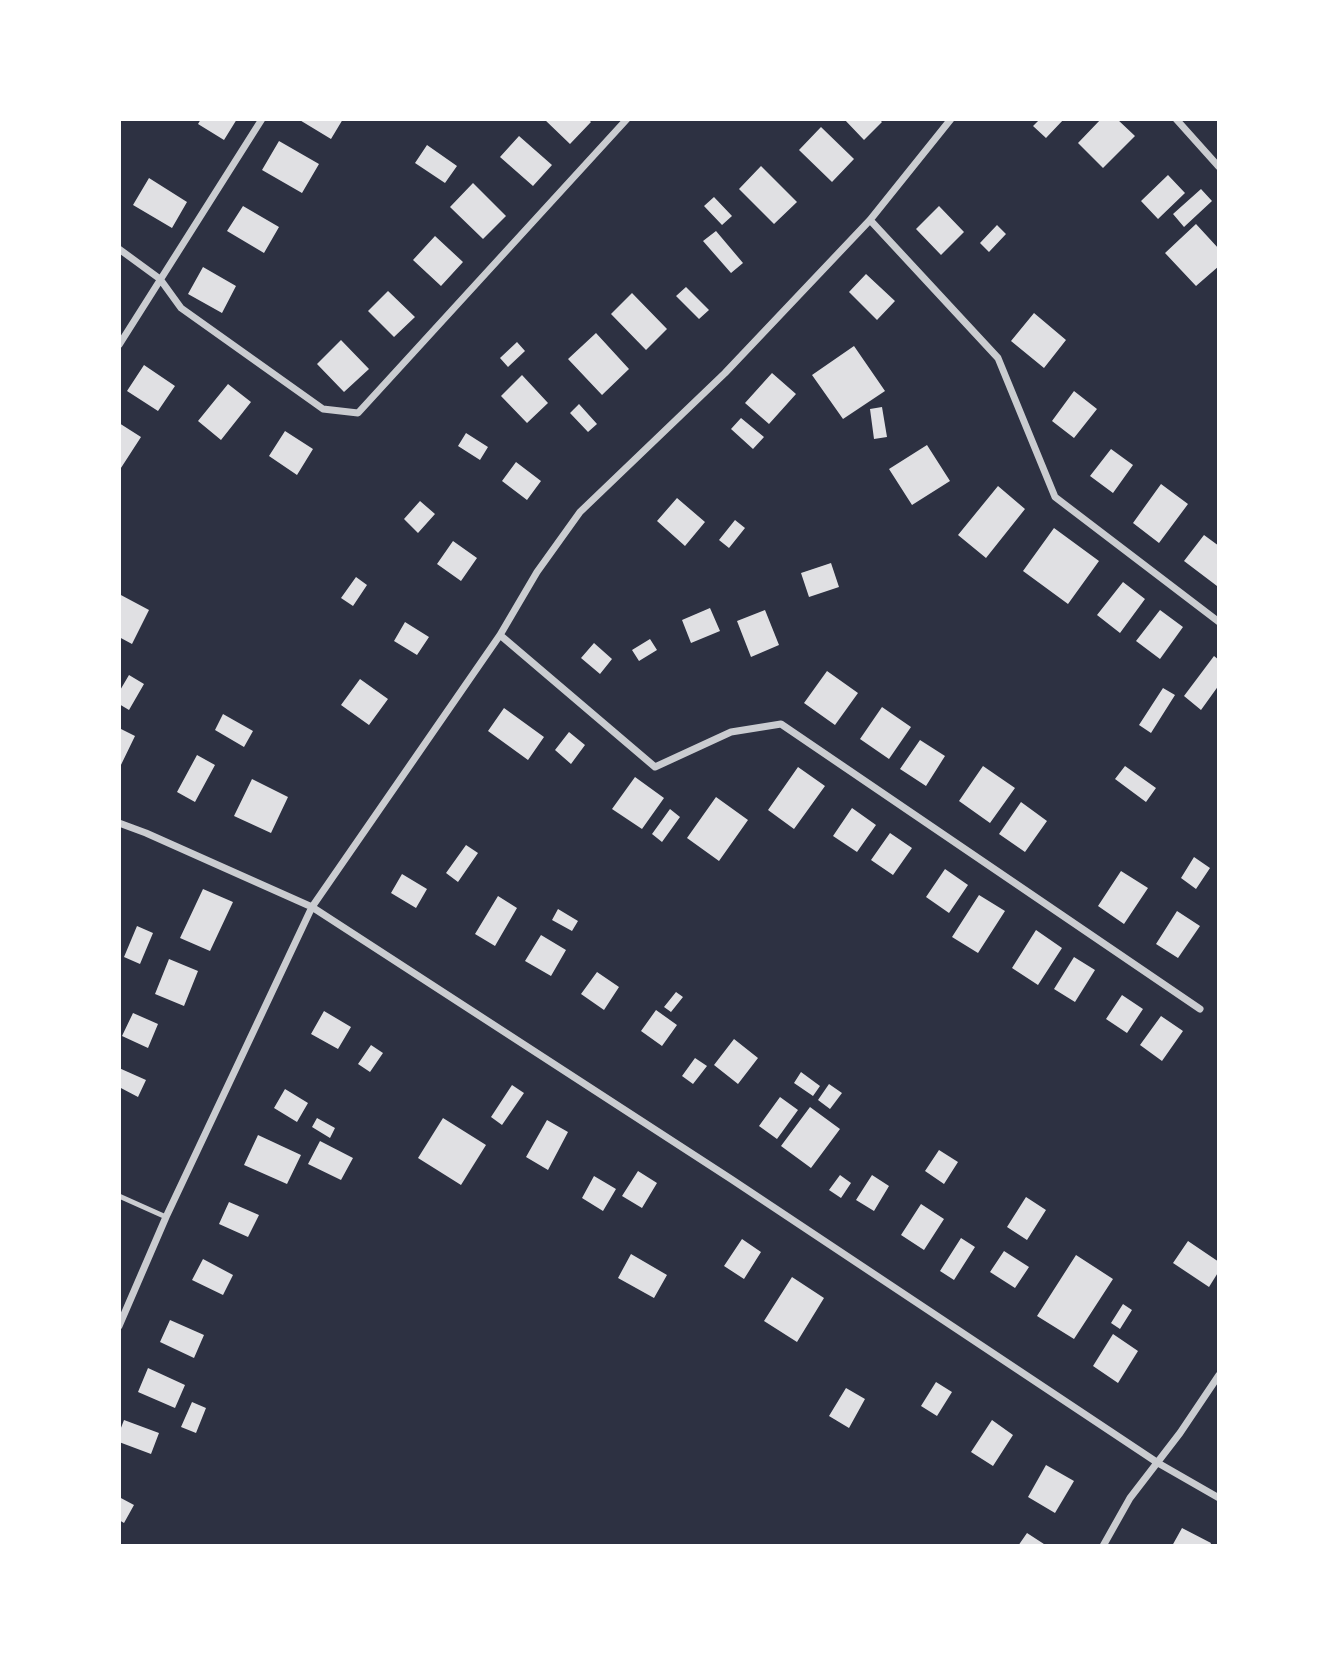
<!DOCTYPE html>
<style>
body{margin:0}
#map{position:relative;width:1338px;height:1665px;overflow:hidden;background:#2d3142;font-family:"Roboto Condensed",sans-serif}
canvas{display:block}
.frame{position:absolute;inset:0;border:121px solid #fff;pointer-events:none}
</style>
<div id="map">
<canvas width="1338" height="1665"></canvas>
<div class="frame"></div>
</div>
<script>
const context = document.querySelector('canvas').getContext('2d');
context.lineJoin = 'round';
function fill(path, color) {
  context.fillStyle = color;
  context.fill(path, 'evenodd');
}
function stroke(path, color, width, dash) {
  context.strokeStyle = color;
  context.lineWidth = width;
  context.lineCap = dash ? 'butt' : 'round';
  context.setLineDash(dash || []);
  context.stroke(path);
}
fill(new Path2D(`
 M201,119H237L224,140L198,124Z
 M298,119H343L331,139Z
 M544,119H588L591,122L570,144Z
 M844,119H879L882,122L864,140Z
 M1040,119H1064L1046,138L1033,126Z
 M1101,119H1117L1135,136L1103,168L1078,143Z
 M821,127L854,159L832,182L799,150Z
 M519,136L552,165L533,186L500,157Z
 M279,141L319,164L302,193L262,170Z
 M427,145L457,166L445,183L415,163Z
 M761,166L797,202L774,224L739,189Z
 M1168,175L1185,193L1158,219L1141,201Z
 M149,178L187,202L172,228L133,205Z
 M473,183L506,216L483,239L450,207Z
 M1201,189L1212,201L1184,227L1173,214Z
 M714,197L732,216L722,225L704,206Z
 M243,206L279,227L264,253L227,231Z
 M939,206L964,232L941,255L916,229Z
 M1196,224L1219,249V266L1196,286L1165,253Z
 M997,225L1006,234L989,252L980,243Z
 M716,231L743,263L731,273L703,241Z
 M435,236L463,262L441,286L413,260Z
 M203,267L236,286L222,313L188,294Z
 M866,274L895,301L877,320L849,292Z
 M686,287L709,310L699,319L676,296Z
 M388,291L415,317L394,337L368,311Z
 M632,293L667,329L646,350L611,314Z
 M1034,313L1066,340L1044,368L1011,341Z
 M596,333L629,369L602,395L568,359Z
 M341,340L369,369L344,392L317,364Z
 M517,342L525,351L508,367L500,358Z
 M854,346L885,391L843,419L812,375Z
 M144,365L175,386L158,411L127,391Z
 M772,373L796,394L769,424L745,403Z
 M522,375L548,403L527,423L501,396Z
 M228,384L251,402L221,440L198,421Z
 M1074,391L1097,409L1074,438L1052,421Z
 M579,404L597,424L588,432L570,413Z
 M882,407L887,437L874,439L870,409Z
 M741,418L764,437L753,449L731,429Z
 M119,423L141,437L119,471Z
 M285,431L313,449L297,475L269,456Z
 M466,433L488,447L480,460L458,446Z
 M927,445L950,481L912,505L889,469Z
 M1111,449L1133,465L1113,493L1090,476Z
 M516,462L541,481L527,500L502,481Z
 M1161,484L1188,504L1159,543L1133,523Z
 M998,486L1025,509L986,558L958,535Z
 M677,498L705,522L685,546L657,521Z
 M420,501L435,514L418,533L404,519Z
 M735,520L745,528L729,548L719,540Z
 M1054,528L1099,561L1068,604L1023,571Z
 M1204,535L1219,546V583L1217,586L1184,561Z
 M453,541L477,558L461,581L437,564Z
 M831,563L839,587L809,597L801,573Z
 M356,577L367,585L353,606L341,598Z
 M1123,582L1145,599L1120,633L1097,615Z
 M119,594L149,610L132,644L119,637Z
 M710,608L720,631L691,643L682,620Z
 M765,610L779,645L751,657L737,621Z
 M1160,610L1183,627L1160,659L1136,641Z
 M405,622L429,637L417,655L394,641Z
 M650,639L657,650L639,661L632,650Z
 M594,643L612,659L600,674L581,658Z
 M1214,656L1219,660V685L1201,710L1184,696Z
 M827,671L858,693L835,725L804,703Z
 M129,675L144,684L129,710L119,704V692Z
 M360,679L388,699L369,725L341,705Z
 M1163,688L1175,695L1151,733L1139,725Z
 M882,707L911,727L889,759L860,739Z
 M504,708L544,737L528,760L488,731Z
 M223,714L253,731L244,747L215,730Z
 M119,728L135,736L119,769Z
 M569,732L585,745L571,764L555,750Z
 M920,740L945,756L926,786L900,769Z
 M197,755L215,765L195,802L177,792Z
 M983,766L1015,788L990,823L959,801Z
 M1125,766L1156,788L1146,802L1115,779Z
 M798,767L825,786L794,829L768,810Z
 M635,777L664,798L642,829L612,809Z
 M252,779L288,797L271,833L234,816Z
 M716,797L748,820L719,861L687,838Z
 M1021,802L1047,821L1025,852L999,834Z
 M852,808L876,825L857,852L833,836Z
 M670,809L680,817L662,842L652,834Z
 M890,833L912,848L893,875L871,860Z
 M466,845L478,853L458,882L446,873Z
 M1194,857L1210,868L1196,889L1181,878Z
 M945,869L968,885L949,913L926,897Z
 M1121,871L1148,888L1124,924L1098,906Z
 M402,874L427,889L416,908L391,893Z
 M203,889L233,902L210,951L180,938Z
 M979,895L1005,911L978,953L952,937Z
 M498,896L517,908L495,946L475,934Z
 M558,909L578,921L572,931L552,920Z
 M1177,911L1200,926L1178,958L1156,944Z
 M137,926L153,933L140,964L124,957Z
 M1036,930L1062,948L1038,985L1012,968Z
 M541,935L566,950L551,976L525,961Z
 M1074,957L1095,970L1075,1002L1054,989Z
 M169,959L198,971L184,1006L155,994Z
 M597,972L619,987L604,1010L581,994Z
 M676,992L683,997L671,1012L664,1007Z
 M1122,995L1143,1009L1127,1033L1106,1019Z
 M656,1010L677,1025L662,1046L641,1031Z
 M324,1011L351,1027L338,1049L311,1034Z
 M133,1013L158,1024L148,1048L122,1036Z
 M1161,1016L1183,1031L1162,1061L1140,1045Z
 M734,1039L758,1058L738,1084L714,1065Z
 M371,1045L383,1053L370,1072L358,1064Z
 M695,1058L707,1066L693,1084L682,1076Z
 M119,1068L146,1080L138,1097L119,1087Z
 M801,1072L820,1086L813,1096L794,1083Z
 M829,1084L842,1093L830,1109L818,1100Z
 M512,1085L524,1093L502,1125L491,1117Z
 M285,1089L308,1103L297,1122L274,1108Z
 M780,1097L798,1110L777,1139L759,1126Z
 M810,1107L840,1129L811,1168L781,1146Z
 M317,1118L335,1128L330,1138L312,1127Z
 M443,1118L486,1145L461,1185L418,1158Z
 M547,1120L568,1132L548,1170L526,1157Z
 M258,1135L301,1155L287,1184L244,1165Z
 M320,1141L353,1158L341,1180L308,1164Z
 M939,1150L958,1162L944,1184L925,1171Z
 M638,1171L657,1183L642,1208L622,1196Z
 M840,1175L851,1183L841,1198L829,1190Z
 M872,1175L889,1186L874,1211L856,1200Z
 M594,1176L616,1189L603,1211L582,1198Z
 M1026,1197L1046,1210L1027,1240L1007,1227Z
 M229,1202L259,1215L248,1237L219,1224Z
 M921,1204L944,1219L924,1250L901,1235Z
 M961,1238L975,1247L954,1280L940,1271Z
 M742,1239L761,1252L744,1279L724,1266Z
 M1188,1241L1219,1262V1271L1209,1287L1173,1263Z
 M1004,1251L1029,1267L1015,1288L990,1272Z
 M631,1254L667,1275L654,1298L618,1278Z
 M1076,1255L1113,1279L1074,1339L1037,1316Z
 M203,1259L233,1275L223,1295L192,1280Z
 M792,1277L824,1298L797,1342L764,1321Z
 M1123,1304L1132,1310L1120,1329L1111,1323Z
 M170,1320L204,1335L194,1358L160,1342Z
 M1113,1334L1138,1351L1118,1383L1093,1366Z
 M148,1368L185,1385L175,1408L138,1392Z
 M936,1382L952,1392L937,1416L921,1406Z
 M846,1388L865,1399L849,1428L829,1416Z
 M192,1402L206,1408L196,1433L181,1427Z
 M124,1420L159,1433L151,1454L119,1442V1433Z
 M992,1420L1013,1435L993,1466L971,1452Z
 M1046,1465L1074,1481L1055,1513L1028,1497Z
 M119,1497L134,1505L124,1523L119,1520Z
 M1182,1528L1211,1543L1210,1546H1172Z
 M1027,1533L1047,1546H1018Z`), '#e0e0e3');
stroke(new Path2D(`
 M119,1196L166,1217`), '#caccd0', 5);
stroke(new Path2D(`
 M1176,119L1219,167
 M870,220L998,358L1055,497L1219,622
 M119,249L160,279L181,308L323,409L358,413L627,119
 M119,345L262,119
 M500,635L655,767L731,732L781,724L1200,1009
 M119,823L146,833L312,907L731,1179L1158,1463L1219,1498
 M119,1326L166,1217L312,907L500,635L537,572L580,512L725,373L870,220L951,119
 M1103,1546L1130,1498L1180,1433L1219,1375`), '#caccd0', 7);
</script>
